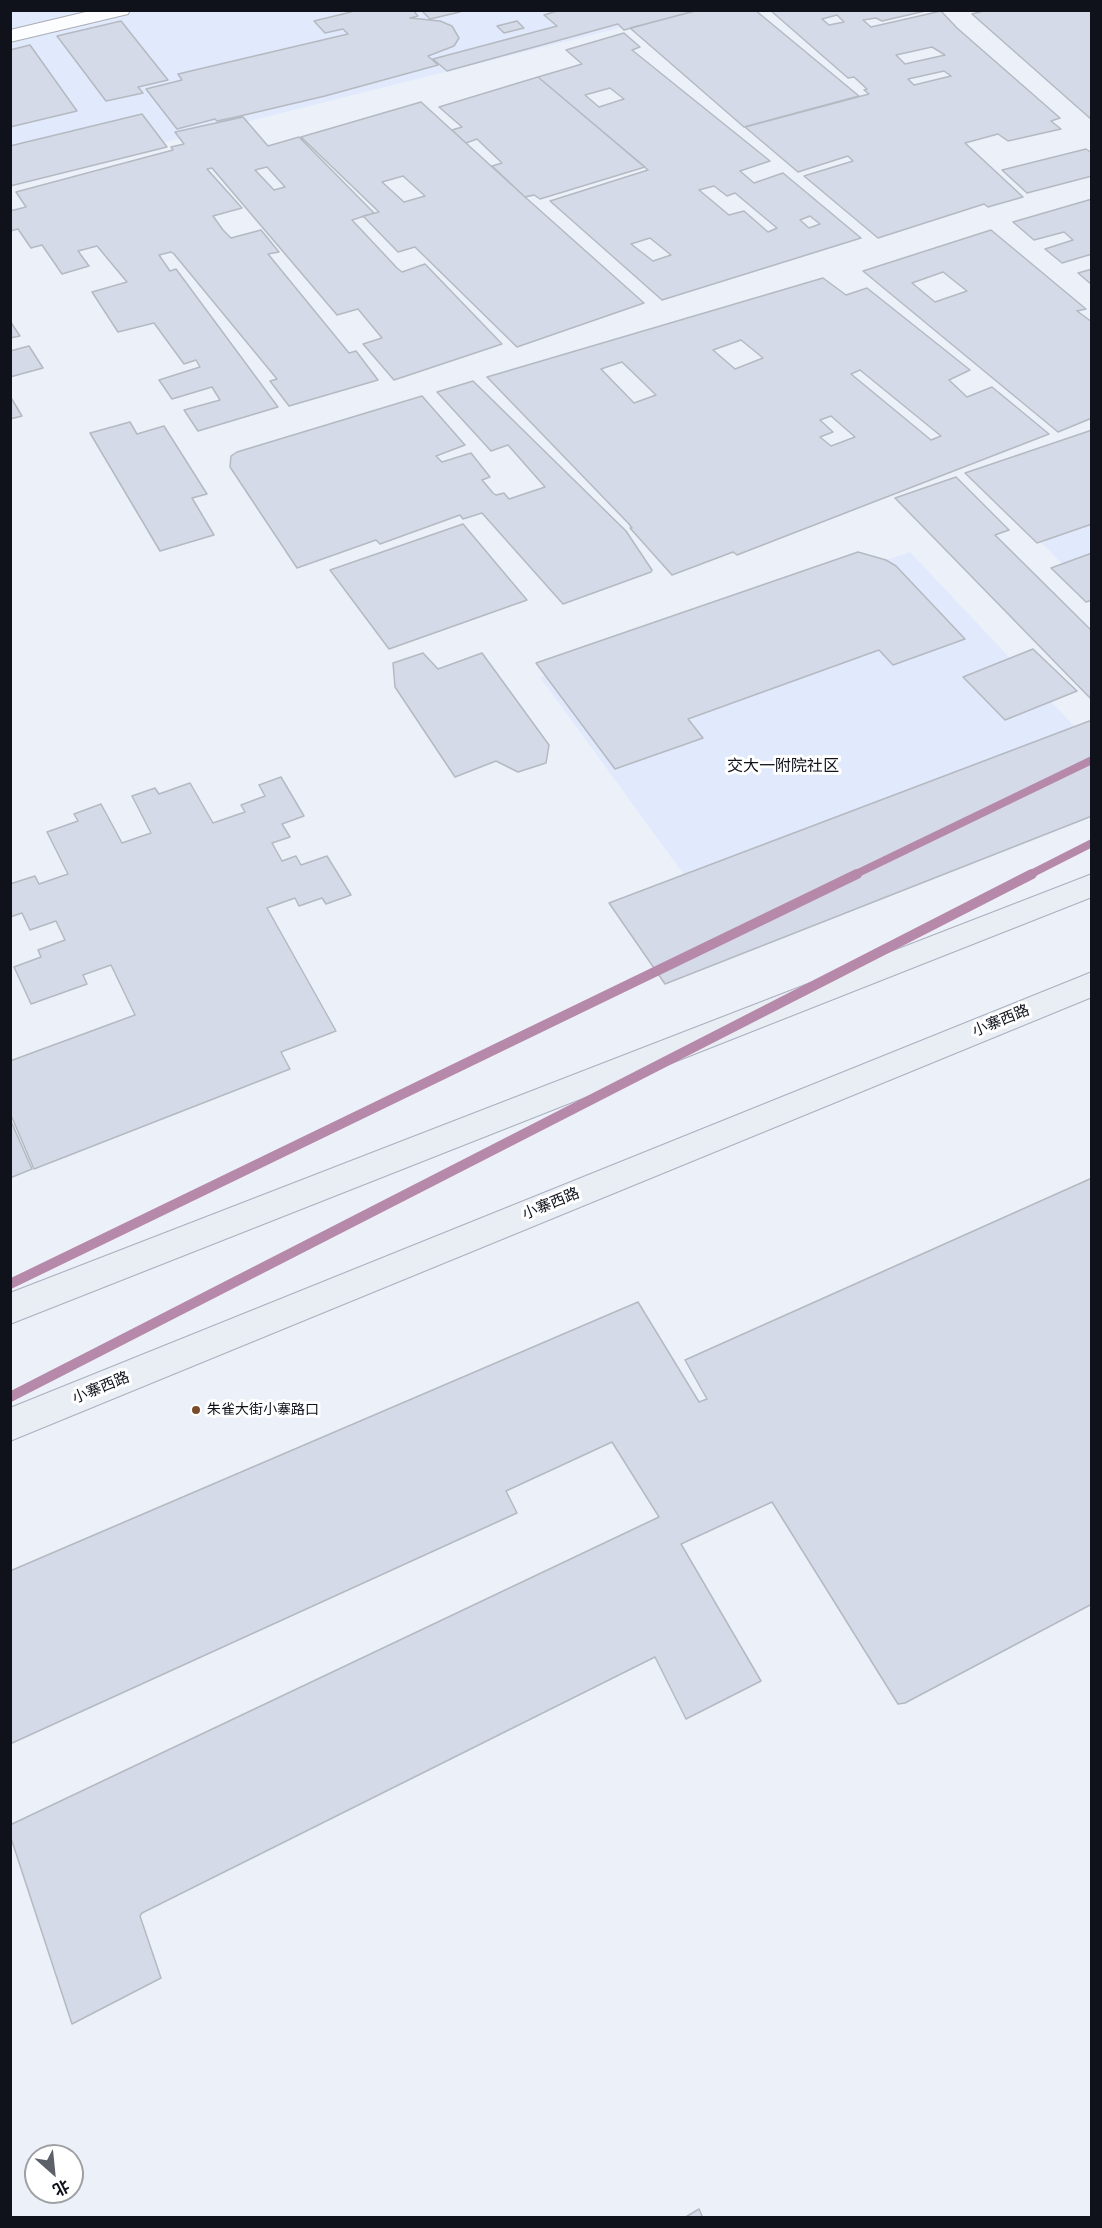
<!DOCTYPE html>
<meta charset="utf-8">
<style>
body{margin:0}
#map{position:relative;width:1102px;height:2228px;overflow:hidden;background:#ecf0f9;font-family:"PT Sans","Noto Sans SC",sans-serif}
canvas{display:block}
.frame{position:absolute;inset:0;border:12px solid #0f121b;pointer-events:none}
.north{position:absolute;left:24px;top:2144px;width:60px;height:60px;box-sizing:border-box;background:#fff;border:2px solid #9fa0a4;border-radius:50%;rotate:153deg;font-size:16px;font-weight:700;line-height:24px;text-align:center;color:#0f121b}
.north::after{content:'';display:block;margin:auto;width:21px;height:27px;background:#5c6069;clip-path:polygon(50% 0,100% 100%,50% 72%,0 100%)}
</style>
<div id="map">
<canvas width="1102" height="2228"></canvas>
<div class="frame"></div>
<div class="north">北</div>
</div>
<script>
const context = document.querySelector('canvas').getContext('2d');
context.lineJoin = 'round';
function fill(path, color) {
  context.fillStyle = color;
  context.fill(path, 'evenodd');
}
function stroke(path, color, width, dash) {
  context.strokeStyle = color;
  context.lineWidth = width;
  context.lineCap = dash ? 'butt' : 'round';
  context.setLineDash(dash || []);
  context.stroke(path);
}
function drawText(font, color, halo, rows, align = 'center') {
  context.font = font + ' "PT Sans","Noto Sans SC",sans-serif';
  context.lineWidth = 6;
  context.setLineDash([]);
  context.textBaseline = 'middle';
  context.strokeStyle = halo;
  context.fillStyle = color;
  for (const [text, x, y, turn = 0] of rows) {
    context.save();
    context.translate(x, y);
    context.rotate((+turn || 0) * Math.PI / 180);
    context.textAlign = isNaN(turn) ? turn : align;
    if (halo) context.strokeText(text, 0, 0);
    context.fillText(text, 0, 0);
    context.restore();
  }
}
fill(new Path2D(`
 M11,11H687L11,181Z
 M1091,468V593L1001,502Z
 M910,552L1076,728L685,876L540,677Z`), '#e1e9fc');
const building = new Path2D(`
 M350,10H413L418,16L410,18L440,21L452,26L459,38L454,46L428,56L438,65L325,96L236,117L217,121L215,119L177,129L146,89L182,80L178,74L348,34L343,29L325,33L314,21L351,12Z
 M421,10H459L460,12L430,19Z
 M560,10H698L624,30L618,24L447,71L433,59L557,26L544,15Z
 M699,10H755L859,96L744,127L630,28Z
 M770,10H930L882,21L876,18L863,20L871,27L941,11L957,28L1060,118L1051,121L1061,129L1008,141L998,134L965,143L1023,197L988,207L984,204L878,238L804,176L853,161L848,156L798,172L745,127L869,94L864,90L867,89L854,77L848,78ZM837,15L844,22L829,25L822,19ZM932,47L945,55L905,64L896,55ZM944,71L951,76L914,85L908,79Z
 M987,10H1092V120L972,14Z
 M121,21L168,80L138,87L143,93L106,101L57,36Z
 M517,21L524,28L504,33L497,26Z
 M624,33L640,47L632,50L770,161L740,171L754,183L783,173L861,238L662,300L550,201L648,170L538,77L582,64L566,50ZM610,88L624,99L599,107L585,95ZM714,186L727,196L735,193L777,228L768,232L744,211L729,215L699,190ZM810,216L820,224L809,228L800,220ZM650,238L671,255L653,261L631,244Z
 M30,45L77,111L10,127V50Z
 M538,77L645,167L540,199L534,195L525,197L492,166L502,163L477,139L466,143L452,130L462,127L439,107Z
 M421,102L525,197L644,303L517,347L415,247L398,252L363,216L379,212L301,137ZM403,176L425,196L404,202L382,182Z
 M142,114L167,147L10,186V146Z
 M243,117L268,146L299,137L374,213L352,220L397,268L402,272L425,264L502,344L394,380L363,344L382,338L358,309L337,315L212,168L207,169L242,208L213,216L223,230L231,238L261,230L279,252L268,254L349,353L356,351L378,380L289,406L270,381L277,379L174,254L171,252L159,255L170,271L176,269L278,407L198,431L184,410L220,400L212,387L172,399L159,380L200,367L196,360L184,364L154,323L118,332L92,292L127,282L97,246L78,251L89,266L62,274L42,245L31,248L18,229L10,231V211L26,207L16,192L173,150L171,147L184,144L175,132ZM267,167L285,187L274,190L255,170Z
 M1086,149L1092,153V176L1027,193L1002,170Z
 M1092,199V254L1062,263L1045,249L1073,240L1064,232L1034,240L1013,222Z
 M991,230L1086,309L1077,311L1092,322V418L1058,432L863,271ZM943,272L967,291L935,302L912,283Z
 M1092,269V285L1078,273Z
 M823,278L846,295L867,288L970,370L949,380L967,397L992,387L1049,434L742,553L737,555L733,552L672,575L630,528H632L629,524L487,377ZM741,340L763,358L735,369L713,350ZM622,362L656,395L634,403L601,369ZM860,370L941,436L931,440L851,374ZM831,416L855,437L831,446L820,437L833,432L820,420Z
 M10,321L20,336L10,338Z
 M29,346L43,368L10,377V351Z
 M473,381L626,531L652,570L651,572L563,604L482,513L463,519L460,515L380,544L376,540L297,568L230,467L231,456L237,452L422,396L465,445L436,456L442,462L471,453L490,477L482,480L493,493L496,495L504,493L509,499L545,487L508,445L491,451L437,392Z
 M10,396L22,416L10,419Z
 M130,422L137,434L164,426L207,494L192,498L214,535L160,551L90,433Z
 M1092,430V524L1037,543L965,473Z
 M956,477L1009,530L995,535L1092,631V700L895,498Z
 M463,524L527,600L389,649L330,570Z
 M858,552L886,560L896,566L965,639L893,665L879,650L688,719L703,738L615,769L536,663Z
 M1092,553V600L1086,602L1051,568Z
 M1033,649L1077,691L1005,720L963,677Z
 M423,653L438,669L482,653L549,745L546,763L518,772L496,761L455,777L395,687L393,663Z
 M1092,720V816L665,984L609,903Z
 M281,777L304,816L282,824L290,837L272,843L282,861L296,856L301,865L327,856L351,895L326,904L322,898L299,906L295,898L267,908L336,1031L281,1052L290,1069L34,1169L10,1113V1061L135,1015L111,965L83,975L87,984L31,1004L14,967L41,957L38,950L65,940L56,921L30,930L22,913L10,917V884L35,876L39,884L68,874L47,832L78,821L74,814L101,804L122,843L151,833L132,796L155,788L159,794L190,783L213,823L245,812L241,805L265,796L259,785Z
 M10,1119L32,1169L10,1178Z
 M1092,1178V1604L905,1703L898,1704L772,1502L681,1544L761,1681L686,1719L655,1657L142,1913L140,1916L161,1978L72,2024L10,1835V1825L659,1517L612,1442L506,1491L517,1513L10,1744V1571L638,1302L699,1402L707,1399L685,1360Z
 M699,2209L703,2218H684Z`);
fill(building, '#d4dae7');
stroke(building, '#b5b9c1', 1.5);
const minor = new Path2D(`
 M94,10H130L128,14L10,42V30Z`);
const major = new Path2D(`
 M1092,874V897L10,1324V1293Z
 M1092,972V997L10,1441V1408Z`);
stroke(minor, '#a9adb5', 2);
stroke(major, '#a9afbd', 2);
fill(minor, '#fcfdfe');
fill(major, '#e9edf4');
stroke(new Path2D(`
 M854,875L1092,760
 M1029,875L1092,843`), '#b688a9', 8);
stroke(new Path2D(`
 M10,1284L857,874
 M10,1397L1032,874`), '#b688a9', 10);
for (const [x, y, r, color] of [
 [196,1410,5,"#7a4b2a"]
]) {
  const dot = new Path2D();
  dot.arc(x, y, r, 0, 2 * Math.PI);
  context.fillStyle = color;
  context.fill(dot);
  stroke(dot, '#fff', 2);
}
drawText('14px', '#0f121b', '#fff', [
 ["朱雀大街小寨路口",207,1410]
], 'left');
drawText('15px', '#0f121b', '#fff', [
 ["小寨西路",1001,1021,-22],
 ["小寨西路",551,1204,-22],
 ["小寨西路",101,1388,-22]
]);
drawText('16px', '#0f121b', '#fff', [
 ["交大一附院社区",783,766]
]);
</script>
